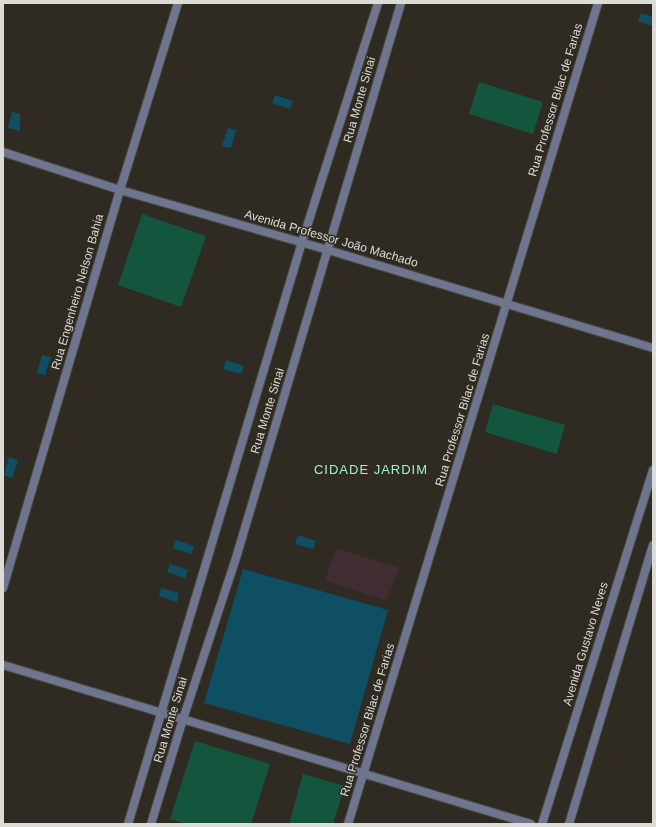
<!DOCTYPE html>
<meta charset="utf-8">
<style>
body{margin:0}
#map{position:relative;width:656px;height:827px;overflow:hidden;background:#2f2b22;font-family:Helvetica,sans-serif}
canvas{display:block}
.frame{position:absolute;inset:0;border:4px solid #dddbd5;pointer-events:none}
</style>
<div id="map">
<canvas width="656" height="827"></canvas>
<div class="frame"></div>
</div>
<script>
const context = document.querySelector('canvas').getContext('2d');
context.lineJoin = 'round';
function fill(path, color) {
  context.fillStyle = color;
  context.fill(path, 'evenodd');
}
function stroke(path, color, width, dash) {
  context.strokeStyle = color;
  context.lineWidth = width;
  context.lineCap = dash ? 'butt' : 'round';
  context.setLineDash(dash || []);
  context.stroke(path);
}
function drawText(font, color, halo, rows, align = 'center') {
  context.font = font + ' Helvetica,sans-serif';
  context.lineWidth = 3;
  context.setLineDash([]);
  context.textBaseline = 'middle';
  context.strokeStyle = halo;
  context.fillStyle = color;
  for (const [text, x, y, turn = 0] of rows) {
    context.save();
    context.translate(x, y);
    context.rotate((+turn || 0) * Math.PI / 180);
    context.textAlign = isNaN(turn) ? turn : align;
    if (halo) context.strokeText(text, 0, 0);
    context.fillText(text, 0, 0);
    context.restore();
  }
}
fill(new Path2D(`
 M336,548L399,568L387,601L325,581Z`), '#402c31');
fill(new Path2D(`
 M479,82L543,102L533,134L469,114Z
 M142,214L206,236L181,307L118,285Z
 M493,404L565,425L557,454L485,432Z
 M195,741L270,764L251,824H187L170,819Z
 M303,774L345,786L333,824H289Z`), '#14563d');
fill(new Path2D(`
 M641,13L653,17V26L638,21Z
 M275,95L293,101L290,109L272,103Z
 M12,112L20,114V131L8,128Z
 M228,128L236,130L231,148L222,146Z
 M42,355L51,357L45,375L37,373Z
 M226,360L244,366L241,374L223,369Z
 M9,457L18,460L12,478L4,475Z
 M298,535L316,541L313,549L295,544Z
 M176,540L194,546L191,554L173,548Z
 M170,564L188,570L185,578L167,572Z
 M243,569L388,610L350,744L204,703Z
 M161,588L179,593L177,602L159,596Z`), '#0e4f64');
const minor = new Path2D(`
 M3,152L120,190L328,250L653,348
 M3,588L120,190L178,3
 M3,665L531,824
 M128,824L302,242L378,3
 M151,824L183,719L236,558L401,3
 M348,824L598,3
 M542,824L653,470
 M569,824L653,545`);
stroke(minor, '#4b473f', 10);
stroke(minor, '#6e758e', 8);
drawText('12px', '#dddbd5', '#2f2b22', [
 ["Rua Monte Sinai",360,100,-74],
 ["Rua Professor Bilac de Farias",556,100,-73],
 ["Avenida Professor João Machado",331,239,16],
 ["Rua Engenheiro Nelson Bahia",78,292,-74],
 ["Rua Professor Bilac de Farias",463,410,-73],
 ["Rua Monte Sinai",268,411,-73],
 ["Avenida Gustavo Neves",586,644,-73],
 ["Rua Monte Sinai",171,720,-73],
 ["Rua Professor Bilac de Farias",368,720,-73]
]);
context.letterSpacing = '1px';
drawText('13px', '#9ff2c8', '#2f2b22', [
 ["CIDADE JARDIM",371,470]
]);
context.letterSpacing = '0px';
</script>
